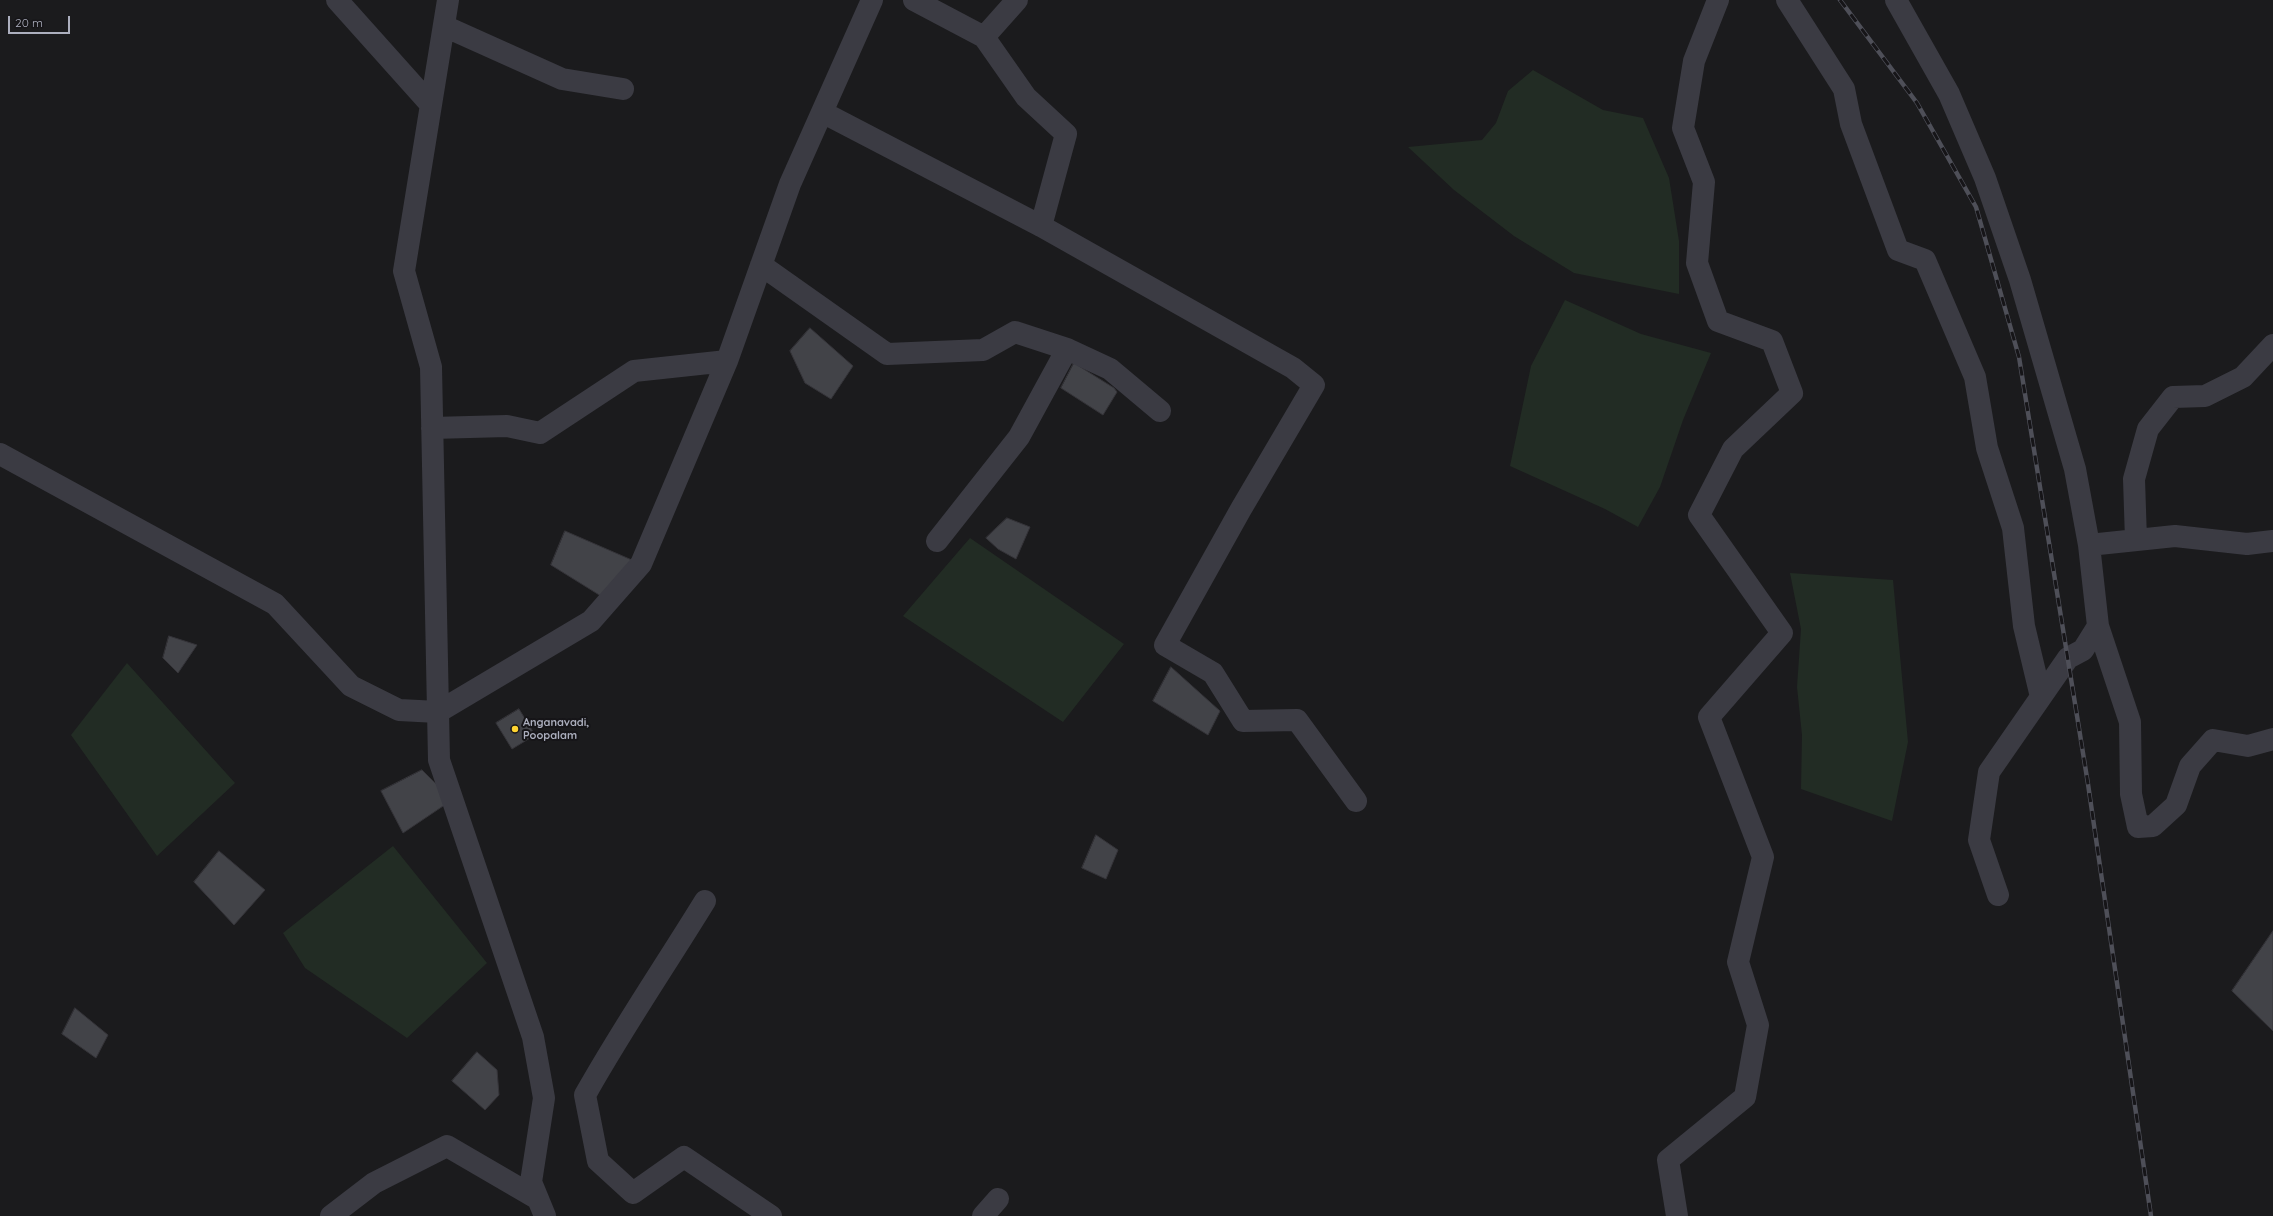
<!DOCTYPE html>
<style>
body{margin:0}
#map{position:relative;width:2273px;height:1216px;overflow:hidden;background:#1b1b1d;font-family:Quicksand,sans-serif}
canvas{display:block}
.scale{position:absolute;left:8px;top:16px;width:62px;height:18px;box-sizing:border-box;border:2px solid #acafbe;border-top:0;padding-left:5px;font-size:12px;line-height:14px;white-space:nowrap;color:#acafbe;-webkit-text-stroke:3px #161518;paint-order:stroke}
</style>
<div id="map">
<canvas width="2273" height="1216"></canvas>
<div class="scale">20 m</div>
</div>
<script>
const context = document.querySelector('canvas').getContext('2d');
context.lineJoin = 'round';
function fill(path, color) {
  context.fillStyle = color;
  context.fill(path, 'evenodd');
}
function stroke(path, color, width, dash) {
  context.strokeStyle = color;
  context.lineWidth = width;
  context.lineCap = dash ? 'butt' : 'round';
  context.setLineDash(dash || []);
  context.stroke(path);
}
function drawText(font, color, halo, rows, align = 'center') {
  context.font = font + ' Quicksand,sans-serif';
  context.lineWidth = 4;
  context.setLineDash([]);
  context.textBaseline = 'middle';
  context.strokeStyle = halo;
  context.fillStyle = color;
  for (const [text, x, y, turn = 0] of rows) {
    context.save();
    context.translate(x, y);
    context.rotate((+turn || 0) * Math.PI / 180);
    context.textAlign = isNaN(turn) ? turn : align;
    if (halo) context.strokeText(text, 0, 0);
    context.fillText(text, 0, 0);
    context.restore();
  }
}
fill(new Path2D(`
 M1533,70L1603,110L1643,118L1669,178L1679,241V294L1574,273L1514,236L1454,190L1408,147L1482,140L1496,123L1508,91Z
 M1565,300L1641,334L1711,353L1683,420L1660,487L1638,527L1605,509L1510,466L1531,366Z
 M970,538L1124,644L1063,722L903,616Z
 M1790,573L1893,580L1908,742L1892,821L1801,789L1802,735L1797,687L1801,629Z
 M127,663L235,783L157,856L71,735Z
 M393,846L487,963L407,1038L305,968L283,933Z`), '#222c24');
const building = new Path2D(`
 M810,328L853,366L831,399L805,383L790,351Z
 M1074,363L1114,388L1117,392L1103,415L1061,388Z
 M1007,518L1030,527L1016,559L998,549L986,538Z
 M565,531L641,564L609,601L551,565Z
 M169,636L197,645L178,673L163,658Z
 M1171,667L1220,711L1208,735L1153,701Z
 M519,709L535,735L512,749L496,723Z
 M422,770L452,800L403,833L381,791Z
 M1096,835L1118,850L1106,879L1082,868Z
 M219,851L265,890L234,925L194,882Z
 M2273,931V1031L2232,991Z
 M75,1008L108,1035L96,1058L62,1034Z
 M477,1052L497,1070L499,1095L485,1110L452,1081Z`);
fill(building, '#424348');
stroke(building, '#353439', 1);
stroke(new Path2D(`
 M337,0L431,105
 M448,0L404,271L431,367L439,760L533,1037L544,1098L531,1182L545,1216
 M914,0L984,37L1026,97L1066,134L1041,226
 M1787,0L1844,89L1851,124L1898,250L1925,260L1975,377L1987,448L2013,528L2024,626L2041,697
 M1896,0L1949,94L1985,178L2020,280L2075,469L2089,545
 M444,26L562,79L623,89
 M984,37L1017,0
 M822,112L1041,226L1293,368L1314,385L1241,509L1165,645L1213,673L1243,721L1297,720L1356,801
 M761,265L887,354L983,350L1015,332L1067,349L1019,437L937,541
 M1067,349L1110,369L1160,411
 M432,428L507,426L540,433L634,371L727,361
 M0,454L275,604L351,686L399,710L438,712L591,621L641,564L727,361L790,184L872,0
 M2136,540L2134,479L2148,429L2173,397L2205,396L2243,377L2273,345
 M2273,541L2247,544L2175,536L2089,545L2098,626L2130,722L2131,794L2138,827L2153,826L2176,805L2190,766L2213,740L2248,746L2273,739
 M1998,895L1979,840L1989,772L2068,658L2083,650L2098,626
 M705,901C665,966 622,1029 585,1095L598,1161L633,1193L684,1157L771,1216
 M331,1216L374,1183L447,1146L538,1199
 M983,1216L998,1199
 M1677,1216L1668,1160L1745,1097L1758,1025L1738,962L1763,857L1709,717L1782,633L1699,515L1733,449L1792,393L1772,341L1718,321L1697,263L1704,182L1683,128L1694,61L1718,0`), '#3b3b43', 22);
const rail = new Path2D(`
 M1840,0L1917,103L1976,207L2019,357L2088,784L2151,1216`);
stroke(rail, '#4e4f58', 4.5);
stroke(rail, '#161518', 3, [9]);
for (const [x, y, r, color] of [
 [515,729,4,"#ffd431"]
]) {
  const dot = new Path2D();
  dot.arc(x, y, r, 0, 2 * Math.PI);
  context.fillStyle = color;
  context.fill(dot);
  stroke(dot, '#161518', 1.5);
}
drawText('bold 11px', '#acafbe', '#161518', [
 ["Anganavadi,",523,723],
 ["Poopalam",523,736]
], 'left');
</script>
